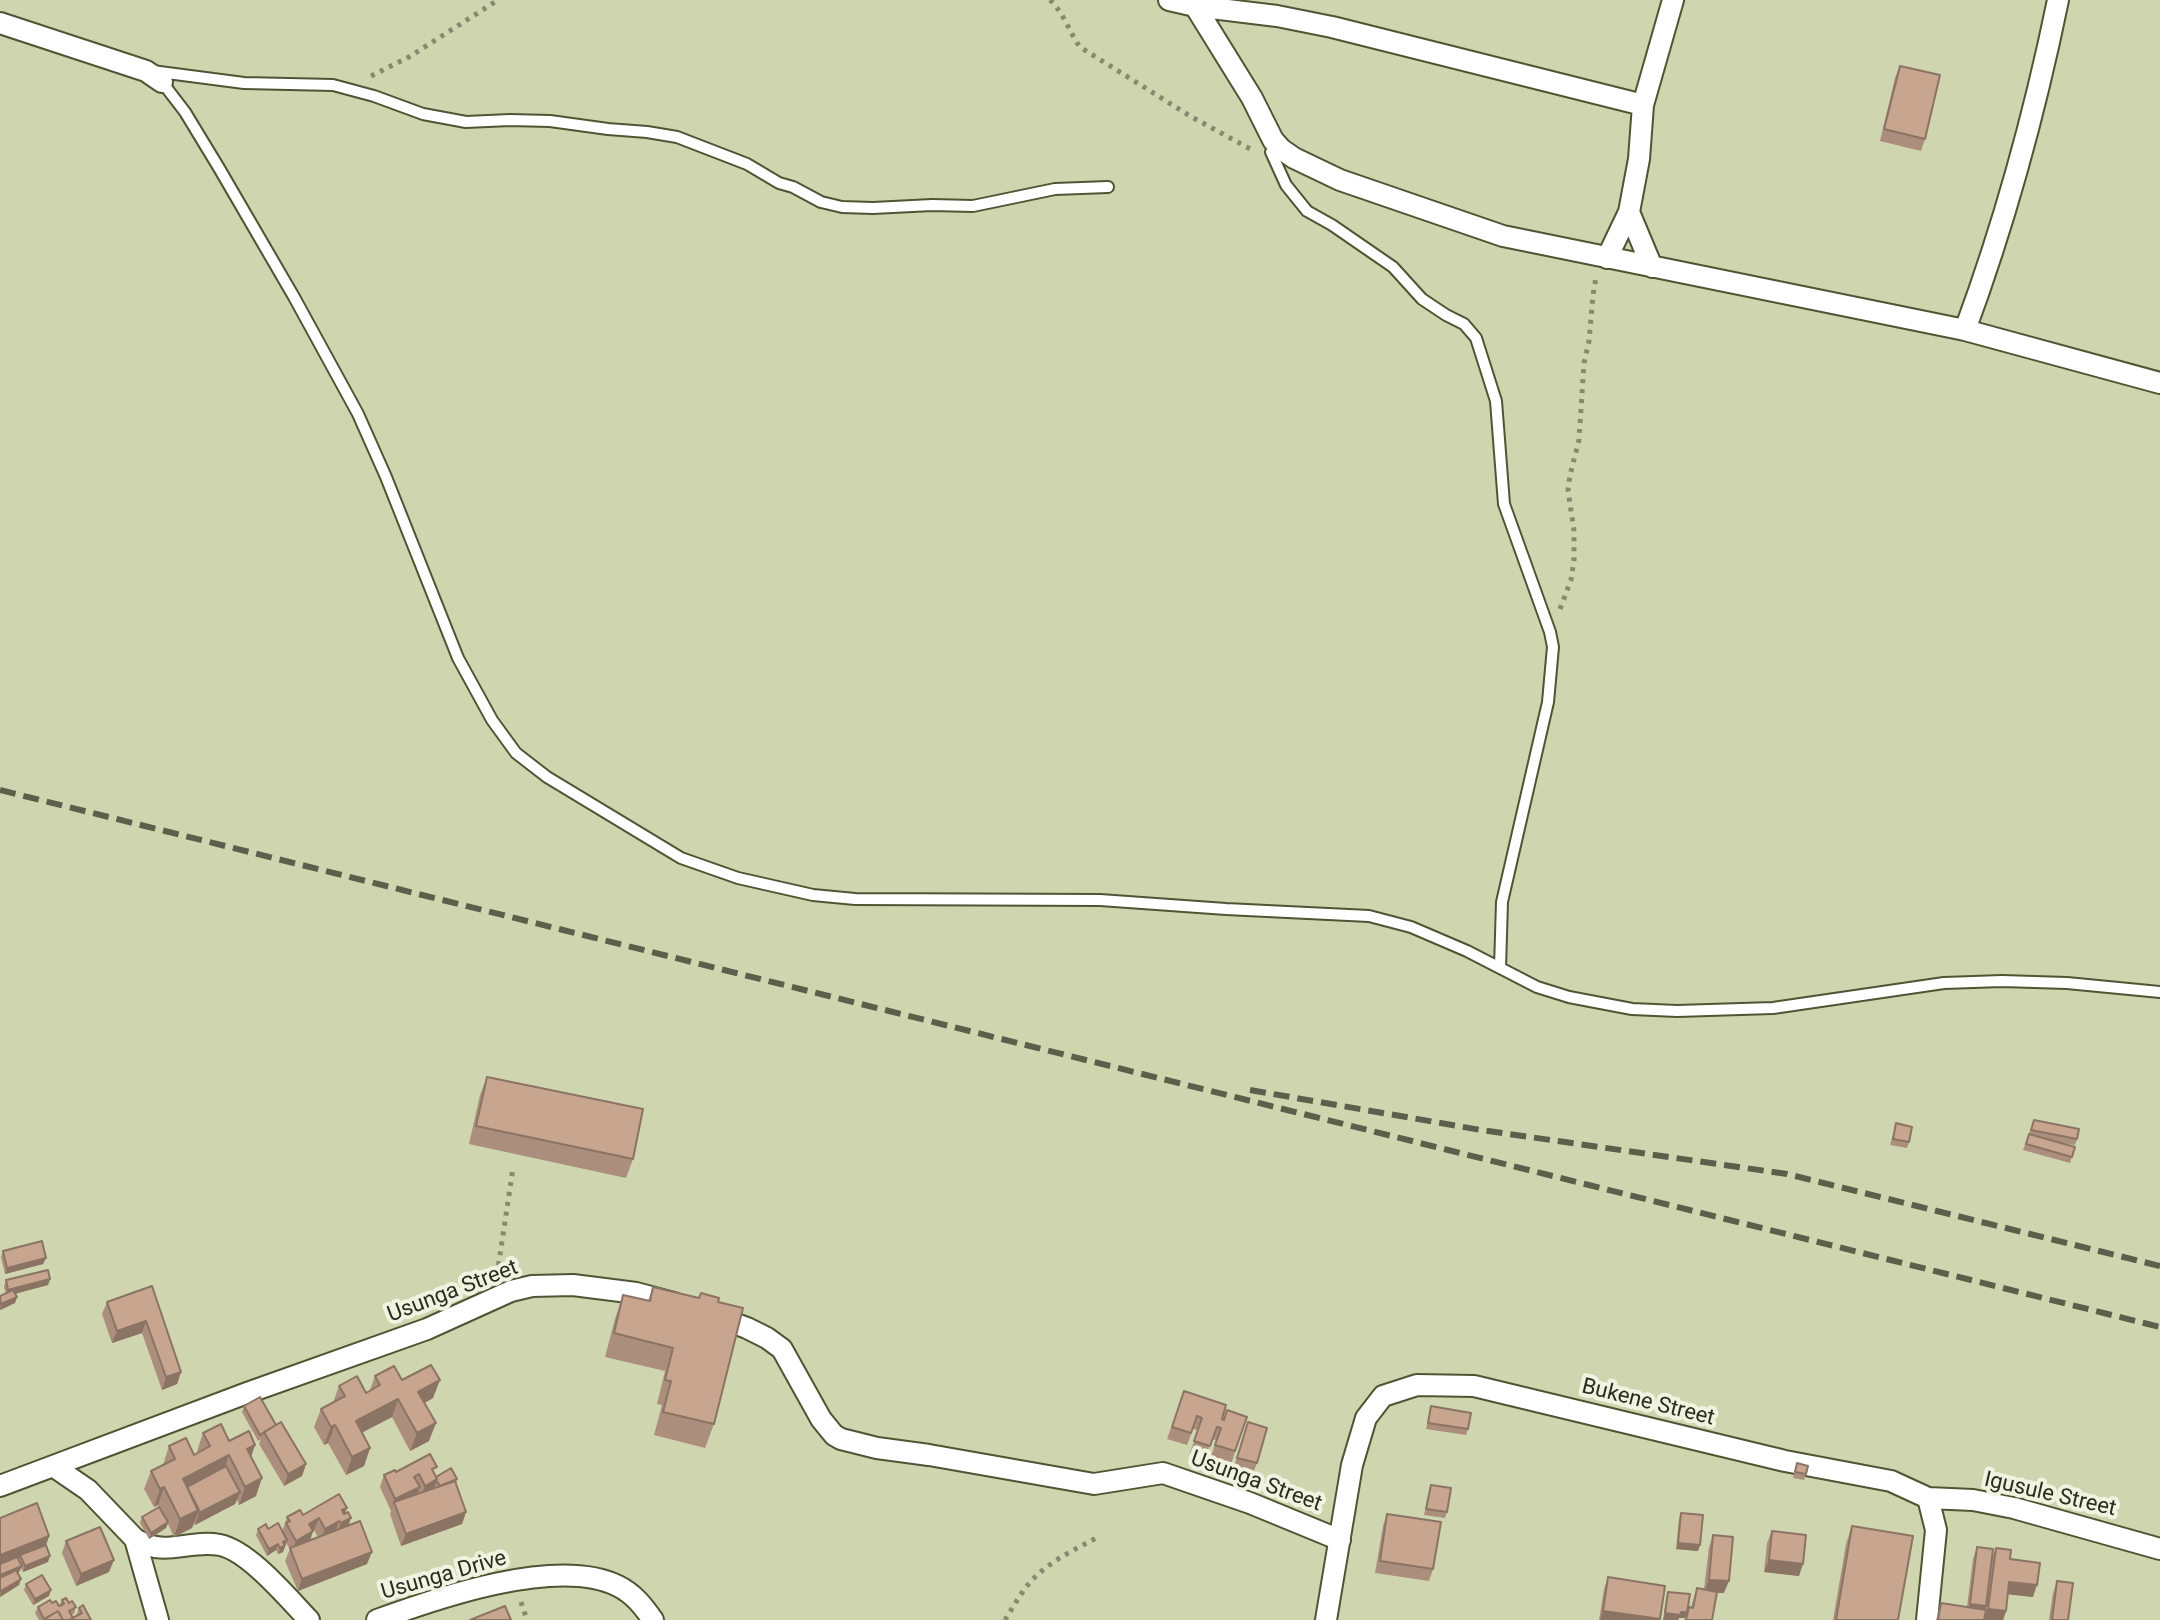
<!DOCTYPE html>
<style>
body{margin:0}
canvas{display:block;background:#cfd5af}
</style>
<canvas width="2160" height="1620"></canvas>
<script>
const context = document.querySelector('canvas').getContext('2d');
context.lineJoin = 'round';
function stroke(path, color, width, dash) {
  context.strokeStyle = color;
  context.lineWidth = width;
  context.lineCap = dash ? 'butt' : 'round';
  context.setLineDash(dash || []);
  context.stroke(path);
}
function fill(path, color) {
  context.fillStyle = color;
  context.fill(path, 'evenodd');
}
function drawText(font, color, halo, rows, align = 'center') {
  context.font = font + ' Roboto,sans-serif';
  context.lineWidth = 8;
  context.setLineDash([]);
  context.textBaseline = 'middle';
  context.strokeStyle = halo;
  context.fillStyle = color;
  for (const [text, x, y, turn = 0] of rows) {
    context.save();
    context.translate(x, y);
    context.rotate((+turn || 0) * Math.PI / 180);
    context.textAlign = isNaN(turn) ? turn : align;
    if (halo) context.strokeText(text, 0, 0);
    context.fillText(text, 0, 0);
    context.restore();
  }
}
const service = new Path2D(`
 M152,71L244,83L333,85L374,96L423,114L466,122L510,120L550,121L608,129L647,132L677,137L747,164L779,183L793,187L821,202L842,207L873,208L932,205L973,206L1055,189L1108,187
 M162,82L185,112L219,168L294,297L358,414L386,477L458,658L492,720L516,753L547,777L681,858L738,878L813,895L855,899L1100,900L1226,909L1369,916L1411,927L1467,951L1537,987L1569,997L1632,1009L1677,1011L1773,1008L1944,983L2002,981L2067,983L2160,992
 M1271,152L1286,185L1307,211L1332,225L1393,267L1422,299L1446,315L1464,324L1476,338L1496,401L1504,504L1550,632L1553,647L1548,702L1502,902L1500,968`);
const minor = new Path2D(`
 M1169,0L1195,6L1277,16L1332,27L1643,105
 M1195,6L1252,98L1273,140L1281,149L1294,158L1340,180L1503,236L1965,330L2160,383
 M0,23L146,71L162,82
 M1629,212L1652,267
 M1607,258L1629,212L1639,159L1643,105L1673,0
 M1965,330C2005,222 2035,112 2058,0
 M715,1316L747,1328L767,1338L782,1349L821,1419L834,1435L841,1439L877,1448L929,1455L1094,1484L1163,1473L1250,1503L1340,1540
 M53,1466L88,1490L135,1539C165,1558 188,1539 220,1545C249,1551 288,1598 309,1620
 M0,1486L247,1393L427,1329L511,1291L532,1286L573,1285L636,1293L674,1303
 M1928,1498L1973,1500L2014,1508L2160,1549
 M135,1539L158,1620
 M377,1620C437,1598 557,1556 618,1586C634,1594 643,1606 653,1620
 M1326,1620L1352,1465L1366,1418L1383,1396L1417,1385L1474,1386L1785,1461L1891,1481L1928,1498L1936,1530L1927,1620`);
stroke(service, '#4f5433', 14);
stroke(minor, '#4f5433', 24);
stroke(new Path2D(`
 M1050,0C1064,13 1069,32 1080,47L1190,116L1254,151
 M371,76L409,57L498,0
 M1560,609L1571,580L1574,560V531L1568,490L1570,475L1579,440L1584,363L1589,341L1593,295L1596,277
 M497,1275L513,1168
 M521,1602L527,1620
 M1005,1620C1014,1606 1022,1590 1034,1578C1052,1560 1076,1549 1098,1537`), '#868b6f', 5, [4, 6]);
stroke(service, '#fff', 10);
stroke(minor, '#fff', 20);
stroke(new Path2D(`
 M0,790L2160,1327
 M1250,1090L1481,1130L1787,1174L2160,1266`), '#5c5f4a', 6, [16, 8]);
fill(new Path2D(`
 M1900,66L1925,139L1921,151L1880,141L1895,78Z
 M487,1077L633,1159L626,1178L469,1144L480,1095Z
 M2034,1120L2077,1139L2075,1145L2057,1142L2075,1147L2070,1163L2023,1150Z
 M1896,1123L1909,1142L1907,1148L1890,1145Z
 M3,1251L46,1258L43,1264L5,1274L1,1257Z
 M50,1279L48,1285L15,1294L17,1297L15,1303L0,1310V1296L6,1294L4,1287L6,1280Z
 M152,1286L181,1372L177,1384L162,1390L142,1333L112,1343L102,1314L107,1302Z
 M653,1287L718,1302L714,1424L705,1448L654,1435L662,1405L657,1404L665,1371L605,1357L615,1319L623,1295L648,1301Z
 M375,1376L402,1380L433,1398L425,1403L429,1441L410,1451L392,1417L362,1432L370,1448L364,1466L346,1475L328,1443L324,1445L314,1427L321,1409L333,1403L339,1386L366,1393L370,1390Z
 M1184,1391L1222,1419L1247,1417L1231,1464L1211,1457L1216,1440L1212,1439L1205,1458L1190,1453L1198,1430L1193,1429L1187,1445L1167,1439Z
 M244,1406L276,1425L306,1464L302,1476L284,1486L259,1444L261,1439L258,1441L242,1412Z
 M1431,1406L1468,1429L1466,1435L1426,1429Z
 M1248,1422L1257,1463L1252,1476L1233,1470Z
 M203,1433L229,1441L255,1445L251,1456L256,1496L239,1505L237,1500L235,1504L195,1525L194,1523L192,1528L174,1537L168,1524L166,1528L149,1539L140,1523L142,1517L159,1507L158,1505L154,1507L144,1489L151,1471L163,1465L169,1446L194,1455L198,1453L197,1451Z
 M1797,1463L1806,1474L1804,1480L1793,1478Z
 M396,1472L434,1474L436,1477L457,1479L456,1484L466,1512L462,1524L401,1546L390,1514L391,1511L380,1487L384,1475Z
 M1431,1485L1447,1512L1445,1518L1424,1515Z
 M1681,1513L1700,1545L1698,1551L1676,1549L1679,1519Z
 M345,1514L348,1526L367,1564L298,1591L285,1561L290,1549L286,1543L283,1552L278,1554L276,1550L267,1556L256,1535L258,1529H268L283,1532V1529L287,1517L303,1515ZM314,1530L318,1537L310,1541L313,1531Z
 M1387,1514L1433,1569L1429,1581L1375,1573L1383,1526Z
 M0,1518L49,1536L46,1545L48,1562L23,1572L21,1568L19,1572L17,1573L21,1579L19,1585L0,1597Z
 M1852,1526L1898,1620H1833L1846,1544Z
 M1772,1531L1799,1576L1764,1572L1767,1543Z
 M1713,1535L1724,1593H1717L1712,1620H1684L1685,1618H1679L1678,1620H1663L1666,1598L1668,1592L1687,1611L1691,1607L1697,1588L1704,1589L1709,1547Z
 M66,1541L109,1572L76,1586L62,1553Z
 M1977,1547L1991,1559L1996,1548L2010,1559L2033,1597L2008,1594L2006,1611L2003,1620H1936L1941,1603L1967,1607L1973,1559Z
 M1608,1577L1665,1586L1660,1620H1599L1604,1589Z
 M2057,1581L2068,1620H2049L2053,1593Z
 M26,1584L49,1596L33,1605L24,1590Z
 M62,1600L76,1607L74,1614L71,1615L73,1618L76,1616L79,1608L91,1620H39L35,1613L38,1607L52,1603L59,1606Z`), '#ab8e7b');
fill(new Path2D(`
 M46,1258L43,1264L5,1274L7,1268Z
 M50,1279L48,1285L6,1296L8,1290Z
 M17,1297L15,1303L0,1310L1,1304Z
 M146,1321L142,1333L112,1343L117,1331Z
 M181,1372L177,1384L162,1390L166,1377Z
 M440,1380L433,1398L412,1410L418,1392Z
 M398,1399L392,1417L350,1439L356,1421Z
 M436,1423L429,1441L410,1451L417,1433Z
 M335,1425L328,1443L324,1445L331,1427Z
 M255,1445L249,1463L247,1449Z
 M370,1448L364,1466L346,1475L352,1457Z
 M229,1455L223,1473L188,1491L183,1479Z
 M306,1464L302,1476L284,1486L288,1474Z
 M262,1478L256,1496L239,1505L245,1487Z
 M437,1479L433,1492L421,1498L425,1486Z
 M164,1487L158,1505L154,1507L160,1489Z
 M420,1487L415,1499L394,1502L390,1511L395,1499Z
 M240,1492L235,1504L195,1525L199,1513Z
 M347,1508L342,1520L339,1521L335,1533L320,1541L325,1529L342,1510Z
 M199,1510L192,1528L174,1537L180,1519Z
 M466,1512L462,1524L401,1546L406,1534Z
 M319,1518L314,1530L305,1536L309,1524Z
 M351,1518L347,1530L336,1536L341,1523Z
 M168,1522L166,1528L149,1539L151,1533Z
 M313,1531L309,1543L292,1553L296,1541Z
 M49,1536L45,1548L20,1555L19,1558L0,1566V1555Z
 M287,1540L283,1552L278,1554L283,1542Z
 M1678,1543L1700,1545L1698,1551L1676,1549Z
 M278,1544L276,1550L267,1556L269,1549Z
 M372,1552L367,1564L298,1591L302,1579Z
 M50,1556L48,1562L23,1572L25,1566Z
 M114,1560L109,1572L76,1586L81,1574Z
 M1769,1560L1803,1564L1799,1576L1764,1572Z
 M22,1566L19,1572L0,1580V1575Z
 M21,1579L19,1585L0,1597L1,1591Z
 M1709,1580L1729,1581L1724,1593L1704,1592Z
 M2009,1582L2037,1585L2033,1597L2005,1594Z
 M51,1590L49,1596L33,1605L35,1599Z
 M1970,1604L1986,1606L1982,1618L1966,1616Z
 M1988,1609L2006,1611L2003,1620H1984Z
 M1603,1611L1660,1619V1620H1600Z
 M1681,1612H1687L1685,1618H1679L1678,1620H1663L1665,1613Z`), '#8b7464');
const building = new Path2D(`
 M1900,66L1940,75L1925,139L1884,129Z
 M487,1077L643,1109L633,1159L476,1126Z
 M2034,1120L2079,1129L2077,1139L2031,1130Z
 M1896,1123L1912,1127L1909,1142L1893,1139Z
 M2029,1134L2075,1147L2072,1157L2026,1144Z
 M42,1241L46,1258L7,1268L3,1251Z
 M48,1270L50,1279L8,1290L6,1280Z
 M152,1286L181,1372L166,1377L146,1321L117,1331L107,1302Z
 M653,1287L699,1298L701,1293L719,1298L718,1302L743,1308L714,1424L663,1412L671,1381L665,1380L673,1348L614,1333L623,1295L650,1301Z
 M13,1290L17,1297L1,1304L0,1296Z
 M431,1365L440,1380L418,1392L436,1423L417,1433L398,1399L356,1421L370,1448L352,1457L335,1425L331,1427L321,1409L345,1396L339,1386L357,1376L366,1393L380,1385L375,1376L394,1366L402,1380Z
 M1184,1391L1226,1405L1222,1419L1224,1420L1227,1410L1247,1417L1235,1451L1215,1445L1221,1428L1217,1427L1210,1446L1194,1441L1202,1418L1197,1416L1191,1433L1172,1427Z
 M260,1397L276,1425L260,1435L244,1406Z
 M1431,1406L1471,1413L1468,1429L1428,1423Z
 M281,1422L306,1464L288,1474L264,1432Z
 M1248,1422L1267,1428L1257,1463L1237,1458Z
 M221,1424L229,1441L249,1431L255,1445L247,1449L262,1478L245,1487L229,1455L183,1479L199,1510L180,1519L164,1487L160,1489L151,1471L175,1459L169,1446L186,1438L194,1455L210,1446L203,1433Z
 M430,1454L437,1467L432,1469L437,1479L425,1486L419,1474L414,1477L420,1487L395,1499L384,1475L395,1470L396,1472Z
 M1797,1463L1808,1466L1806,1474L1795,1472Z
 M226,1466L240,1492L199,1513L187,1487Z
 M451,1468L457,1479L440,1486L436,1480L437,1479L436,1477Z
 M455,1481L466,1512L406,1534L394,1502Z
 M1431,1485L1451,1488L1447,1512L1426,1509Z
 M339,1494L347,1508L342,1510L344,1514L348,1512L351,1518L341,1523L339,1521L325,1529L319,1518L309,1524L313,1531L296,1541L286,1523L290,1521L287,1517L300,1510L303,1515Z
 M37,1503L49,1536L0,1555V1518Z
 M159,1507L168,1522L151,1533L142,1517Z
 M1681,1513L1703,1515L1700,1545L1678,1543Z
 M1387,1514L1441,1522L1433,1569L1380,1561Z
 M360,1521L372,1552L302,1579L290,1548Z
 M278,1523L287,1540L283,1542L285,1545L280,1548L278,1544L269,1549L258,1529L266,1524L268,1529Z
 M1852,1526L1913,1536L1898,1620H1836Z
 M100,1527L114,1560L81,1574L66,1541Z
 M1772,1531L1806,1535L1803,1564L1769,1560Z
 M1713,1535L1733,1537L1729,1581L1709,1580Z
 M46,1545L50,1556L25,1566L20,1555Z
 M1977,1547L1993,1549L1986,1606L1970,1604Z
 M1996,1548L2011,1550L2010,1559L2040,1563L2037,1585L2009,1582L2006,1611L1988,1609Z
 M17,1557L22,1566L0,1575V1564Z
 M16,1570L21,1579L1,1591L0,1589V1576L2,1577Z
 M42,1575L51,1590L35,1599L26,1584Z
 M1608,1577L1665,1586L1660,1619L1603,1611Z
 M2057,1581L2073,1583L2068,1620H2052Z
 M1697,1588L1717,1592L1712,1620H1686L1689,1607L1693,1608Z
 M1668,1592L1690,1594L1687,1612H1681L1680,1615L1665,1613Z
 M66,1598L69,1603L72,1601L76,1607L69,1611L73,1618L69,1620H63L58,1611L44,1619L38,1607L50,1600L52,1603L56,1601L59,1606L64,1604L62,1600Z
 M1941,1603L1986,1610L1984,1620H1938Z
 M83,1605L91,1620H69L82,1613L79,1608Z
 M505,1606L511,1620H470Z
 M58,1611L63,1620H43Z`);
fill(building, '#c7a58f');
stroke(building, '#8b7464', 2);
drawText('22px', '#2a2c1e', '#f0f3e0', [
 ["Usunga Street",453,1292,-21],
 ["Bukene Street",1648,1403,14],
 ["Usunga Street",1256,1482,20],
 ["Igusule Street",2050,1495,13],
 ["Usunga Drive",444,1576,-16]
]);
</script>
